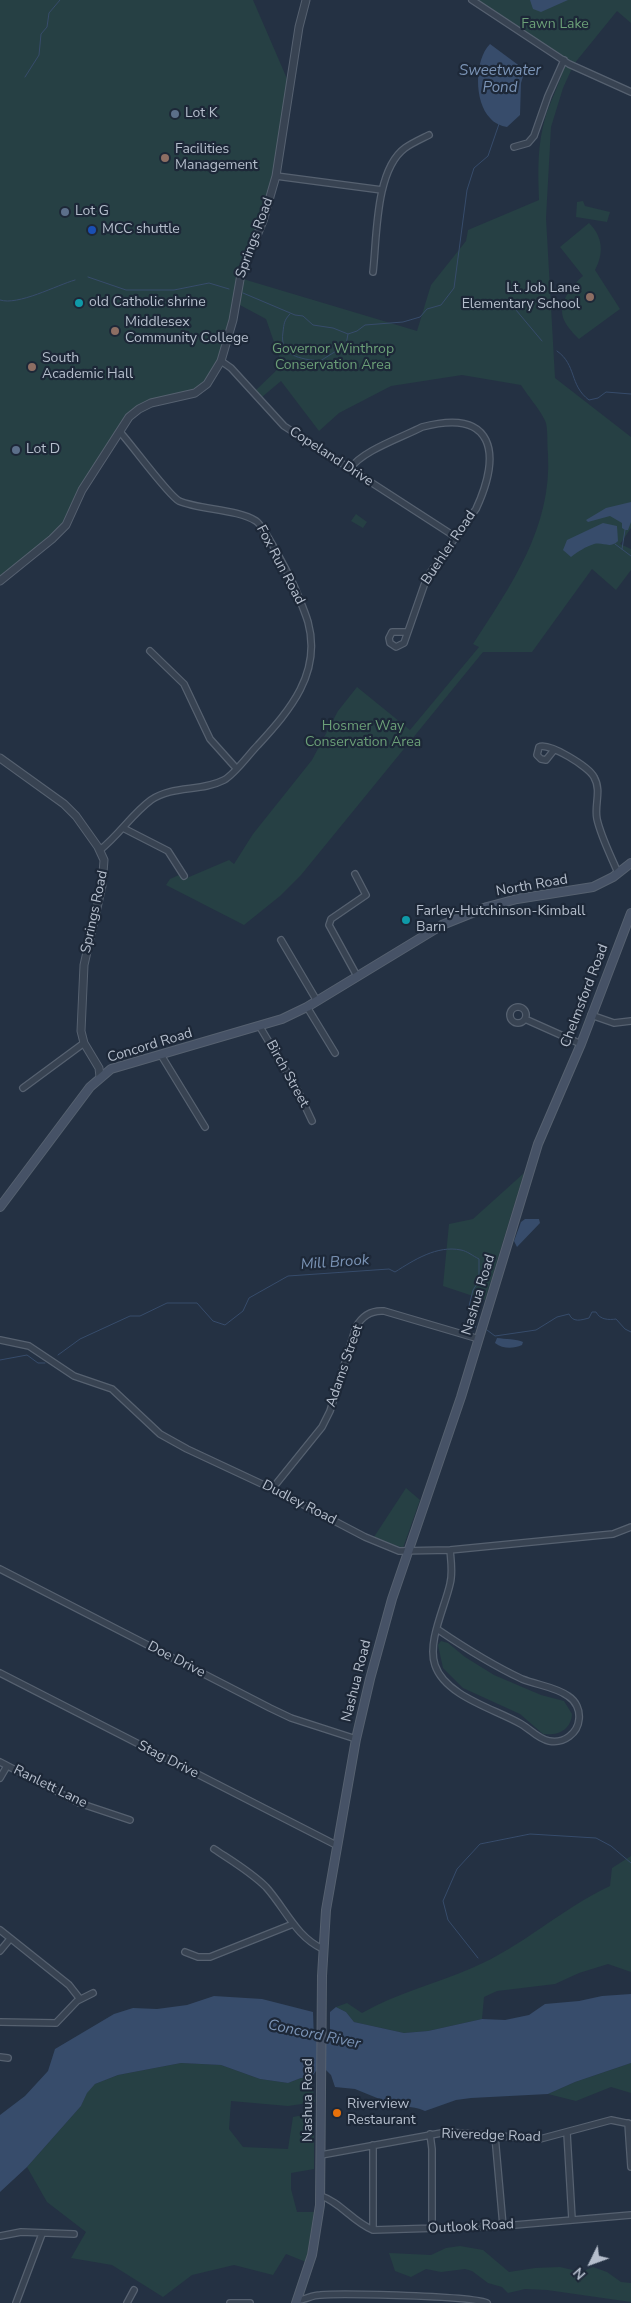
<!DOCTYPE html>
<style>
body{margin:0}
#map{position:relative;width:631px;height:2303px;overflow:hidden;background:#243143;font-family:"Nunito Sans",sans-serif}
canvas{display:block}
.north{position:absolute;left:566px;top:2238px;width:50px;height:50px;-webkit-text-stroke:4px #1d2838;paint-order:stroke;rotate:228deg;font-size:14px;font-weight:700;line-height:20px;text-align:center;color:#b5becc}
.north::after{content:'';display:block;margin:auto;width:18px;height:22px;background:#b5becc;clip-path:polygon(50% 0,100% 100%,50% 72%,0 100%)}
</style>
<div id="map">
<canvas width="631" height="2303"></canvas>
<div class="north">N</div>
</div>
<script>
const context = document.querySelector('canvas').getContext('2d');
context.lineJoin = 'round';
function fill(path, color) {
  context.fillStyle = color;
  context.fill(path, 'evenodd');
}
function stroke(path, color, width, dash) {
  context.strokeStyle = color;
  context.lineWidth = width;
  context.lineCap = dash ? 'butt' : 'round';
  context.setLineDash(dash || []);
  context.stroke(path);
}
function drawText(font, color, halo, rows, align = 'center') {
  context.font = font + ' "Nunito Sans",sans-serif';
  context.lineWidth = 4.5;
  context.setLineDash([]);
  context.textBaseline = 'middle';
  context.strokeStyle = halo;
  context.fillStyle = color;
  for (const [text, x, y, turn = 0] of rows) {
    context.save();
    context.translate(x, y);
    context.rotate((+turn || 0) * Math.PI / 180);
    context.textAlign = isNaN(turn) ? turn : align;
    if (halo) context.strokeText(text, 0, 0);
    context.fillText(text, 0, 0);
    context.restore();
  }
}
fill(new Path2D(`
 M0,0H253L288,81L276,176L241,274L218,366L195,393L139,409L102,458L66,525L0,581Z
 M472,0H631V23L617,11L574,64L563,88L551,127L546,218L555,378L631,437V528L620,544L631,549V570L616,590L592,569L532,652H483L301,875L280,896L244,925L166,885L170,879L179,875L182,880L229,860L234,864L253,834L312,760L338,711L357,687L410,730L479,647L473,644C511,585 552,528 548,454C547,444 548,432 546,423C543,413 527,395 521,385L462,375L391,386L339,413L319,431L281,381L262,397L256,390L282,365L266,319L238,304L243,279L417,331L431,285L466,241L468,230L539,200C538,170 537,145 546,115C550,102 565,72 565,61Z
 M583,201L585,206L610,212L607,222L576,217L577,202Z
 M589,223C603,237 604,253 595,270L620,309L579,339C574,334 567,327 564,320C557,304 571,286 583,276L560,247Z
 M356,514L367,522L363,528L351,521Z
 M524,1173L485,1300L443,1286L449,1224L473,1219Z
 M406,1488L420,1500L403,1548L374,1537Z
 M441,1641L448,1643L465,1657L494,1675L541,1695L564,1701L572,1714C571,1730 558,1736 543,1734L520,1714L463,1688L443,1668L438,1645Z
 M631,1856V1972L608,1964L579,1973L555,1984L497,1991L484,1997L482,2019L428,2031L404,2033L354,2022L346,2012L336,2007L347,2003L362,2013C397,1993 435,1984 472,1968C522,1947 561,1909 610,1886L612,1868Z
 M181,2063L221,2065L260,2079L288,2083L301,2078H311L315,2102L288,2106L231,2101L229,2129L243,2147L288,2149L293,2117L314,2113V2169L291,2173V2189L297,2212H314L306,2262L286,2254L273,2275L234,2265L192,2275L163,2297L112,2265L71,2258L86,2232L47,2202L27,2167L81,2106L87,2092L95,2084L118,2075Z
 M631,2063V2093L611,2087L576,2101L548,2094L575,2082Z
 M460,2246L483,2250L509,2272L535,2268L560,2267L581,2272L593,2267L607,2272L621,2282L631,2283V2302L547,2290L525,2289L508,2293L502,2287L488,2283L472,2271L465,2269L441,2272L426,2269L411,2277L395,2271L389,2253L431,2255L446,2248Z`), '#264044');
fill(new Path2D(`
 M530,0H568L541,12L533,9Z
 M490,44L525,70L521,83L520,115L507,127C501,126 494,123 490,118C474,102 474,60 490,44Z
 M631,502V522L628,530H625L622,528V523L610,516L588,522L586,520L606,508Z
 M603,523L617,526L618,541C610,549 604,542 594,544C585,547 579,551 571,557L563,550L567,540Z
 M525,1219H539L540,1223L517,1247L514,1241L521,1222Z
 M497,1338C505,1339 517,1339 523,1342L522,1345C513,1349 503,1349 495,1343Z
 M631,1994V2063L575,2082L548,2094L471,2098L456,2100L425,2111C412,2105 397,2107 383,2103L382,2100L355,2089L335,2087L331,2075L325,2069L316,2071L311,2078H301L288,2083L260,2079L221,2065L181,2063L118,2075L95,2084L87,2093L81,2106L27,2167L0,2192V2115L25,2096L48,2071L55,2049L114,2014L133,2008L157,2009L187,2005L214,1996L262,1999L313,2012L314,2040H330V2012L336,2007L346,2012L354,2022L404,2033L428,2031L482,2019L505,2020L529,2015L545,2004L579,2001L602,1996Z`), '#374c6b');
stroke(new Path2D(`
 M25,77L39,55L41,34L47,27L49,13L60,0
 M88,277L126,290H174L209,283L229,289
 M243,293L295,315L303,316L313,325L333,328L348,334L357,331L365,325L403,322L420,317L427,309L441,305L454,288L467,190L474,168L488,156L499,124
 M0,300C18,306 57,285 75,280
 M516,310L542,341
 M290,314C284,320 284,324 283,332C279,356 300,359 320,361L346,345L348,334
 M557,351C577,365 569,385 589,400L598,398L606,392L631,394
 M615,544L631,556
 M622,549L625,530
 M487,1330L495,1336L536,1330L557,1317L569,1314C573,1323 581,1320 589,1318L592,1312H596C600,1320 609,1320 616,1319L625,1329L631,1332
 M58,1355L80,1339L130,1316H140L167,1303H197L213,1321L225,1325L243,1311L249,1298L288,1276L389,1269L395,1272C414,1260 437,1245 461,1250C467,1251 473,1256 479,1259V1281L473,1290L469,1306L472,1314L471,1326L476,1327
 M0,1360L27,1355L38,1363H45
 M478,1958L448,1920L443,1901L457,1869L480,1844L530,1834L596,1838L611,1846L631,1863`), '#374c6b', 1);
const minor = new Path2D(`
 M472,0L569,64L631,92
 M514,147L528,143L534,136L548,96L564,60
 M276,176L382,190
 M373,272C377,238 375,170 405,148C412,143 421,139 429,135
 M221,361L231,368L284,426L454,536
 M350,469C361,451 403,437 422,427C494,408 502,453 476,509L427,577L404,643L396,647L390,643L389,638L392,632H406
 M150,651L184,684L210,739L236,768
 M554,750L546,760L541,759L537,755L539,747C549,742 589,767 594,777C602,791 594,805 597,819C601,837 611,856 618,873
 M123,828L168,851L184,876
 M100,850C119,835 132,814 151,800C173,785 201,792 224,780C235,774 249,754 258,745C290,710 322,673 308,622C305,612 301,603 297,593C293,582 264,526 256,521C237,509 200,510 179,501C168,495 132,445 120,432
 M355,874L366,895L331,919L329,925L357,976
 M281,940L317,1001
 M307,1007L335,1053
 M510 1015a8 8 0 1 1 16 0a8 8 0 1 1-16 0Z
 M591,1015L614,1023L631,1021
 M525,1019L581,1044
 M260,1027L297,1089L312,1121
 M161,1055L205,1127
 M23,1088L84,1043
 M0,1340L29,1346L74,1376L112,1389L160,1434L187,1449L279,1492L365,1537L399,1551L450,1550L613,1534L631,1527
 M272,1489L322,1427L330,1411L356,1327C362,1316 371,1310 384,1311L479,1339
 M0,1569L270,1708L291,1718L356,1739
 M437,1629C465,1648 492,1665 522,1679C537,1685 556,1687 568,1696C576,1701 580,1710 579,1719C578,1733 564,1744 549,1741C538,1739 530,1729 521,1724C495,1709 445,1696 435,1665C427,1642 445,1607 450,1584C453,1573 451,1561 450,1550
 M0,1673L336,1845
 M0,1762L79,1803L130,1820
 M0,1778L7,1766
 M214,1849C232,1861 251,1872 266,1887C285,1908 296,1937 323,1949
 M0,1930L69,1985L80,1999
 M0,1951L10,1939
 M185,1952L198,1957H210L293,1924
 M0,2022L56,2023L77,2001L93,1993
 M0,2057L8,2058
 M628,2123L631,2167
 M567,2133L572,2219
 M430,2134L432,2149V2228
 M495,2136L503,2226
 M321,2155L447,2132L540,2139L611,2120L631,2124
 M321,2196C340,2202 353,2222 373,2230L503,2226L631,2215
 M373,2230V2145
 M0,2236L21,2232L74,2234
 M298,2300C305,2300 312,2295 320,2295C340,2293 476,2296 487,2303
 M16,2303L42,2234
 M127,2303L134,2290
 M230,2303H250`);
const tertiary = new Path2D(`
 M0,581L52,539L66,525L82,490L129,417L139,409L151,403L195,393L207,384L221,361L233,320L241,274L263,221L276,176L299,27L306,0
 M0,758L64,804L76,816L98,847L104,860L102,886L84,965L81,1031L84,1043L99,1068L100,1077`);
const secondary = new Path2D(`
 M0,1207L90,1087L111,1069L282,1019L307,1007L442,925L487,907L517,899L593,887L613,877L631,863
 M296,2303L312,2255L320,2205L322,1976L326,1910L356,1739L370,1679L392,1599L461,1397L538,1144L581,1044L631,913`);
stroke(minor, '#566170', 8);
stroke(tertiary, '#566170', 9);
stroke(secondary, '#566170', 10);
stroke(minor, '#384352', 5.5);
stroke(tertiary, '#384352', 7);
stroke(secondary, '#465266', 8);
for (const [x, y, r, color] of [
 [175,114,5,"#5c6f8a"],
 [165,158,5,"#8d6e63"],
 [65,212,5,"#5c6f8a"],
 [92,230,5,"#1a4fb4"],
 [590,297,5,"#8d6e63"],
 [79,303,5,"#0f9aa8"],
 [115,331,5,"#8d6e63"],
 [32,367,5,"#8d6e63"],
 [16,450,5,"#5c6f8a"],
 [406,920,5,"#0f9aa8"],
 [337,2113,5,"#e8710a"]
]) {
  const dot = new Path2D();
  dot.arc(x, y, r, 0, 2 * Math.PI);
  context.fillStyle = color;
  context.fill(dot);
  stroke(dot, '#1d2838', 2);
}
drawText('14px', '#6b9f77', '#1d2838', [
 ["Fawn Lake",555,25],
 ["Governor Winthrop",333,350],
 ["Conservation Area",333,366],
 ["Hosmer Way",363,727],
 ["Conservation Area",363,743]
]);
drawText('14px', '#b5becc', '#1d2838', [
 ["Lot K",185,114],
 ["Facilities",175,150],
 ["Management",175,166],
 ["Lot G",75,212],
 ["MCC shuttle",102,230],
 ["Lt. Job Lane",580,289,"right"],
 ["Elementary School",580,305,"right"],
 ["old Catholic shrine",89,303],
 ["Middlesex",125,323],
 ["Community College",125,339],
 ["South",42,359],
 ["Academic Hall",42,375],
 ["Lot D",26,450],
 ["Farley-Hutchinson-Kimball",416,912],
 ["Barn",416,928],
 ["Riverview",347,2105],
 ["Restaurant",347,2121]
], 'left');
drawText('14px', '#b5becc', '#1d2838', [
 ["Springs Road",255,238,-70],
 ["Copeland Drive",331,457,33],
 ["Buehler Road",449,548,-56],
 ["Fox Run Road",280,565,62],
 ["North Road",532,886,-10],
 ["Springs Road",95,912,-78],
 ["Chelmsford Road",585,996,-69],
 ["Concord Road",150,1046,-17],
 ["Birch Street",287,1074,61],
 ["Nashua Road",479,1295,-73],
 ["Adams Street",345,1366,-71],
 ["Dudley Road",299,1503,27],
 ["Doe Drive",176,1660,27],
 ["Nashua Road",357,1681,-76],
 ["Stag Drive",168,1760,27],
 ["Ranlett Lane",50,1787,26],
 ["Nashua Road",309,2100,-90],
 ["Riveredge Road",491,2136,2],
 ["Outlook Road",471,2227,-3]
]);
drawText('italic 15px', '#7b94b6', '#1d2838', [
 ["Sweetwater",500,71],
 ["Pond",500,88],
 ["Mill Brook",335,1263,-4],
 ["Concord River",314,2035,12]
]);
</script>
